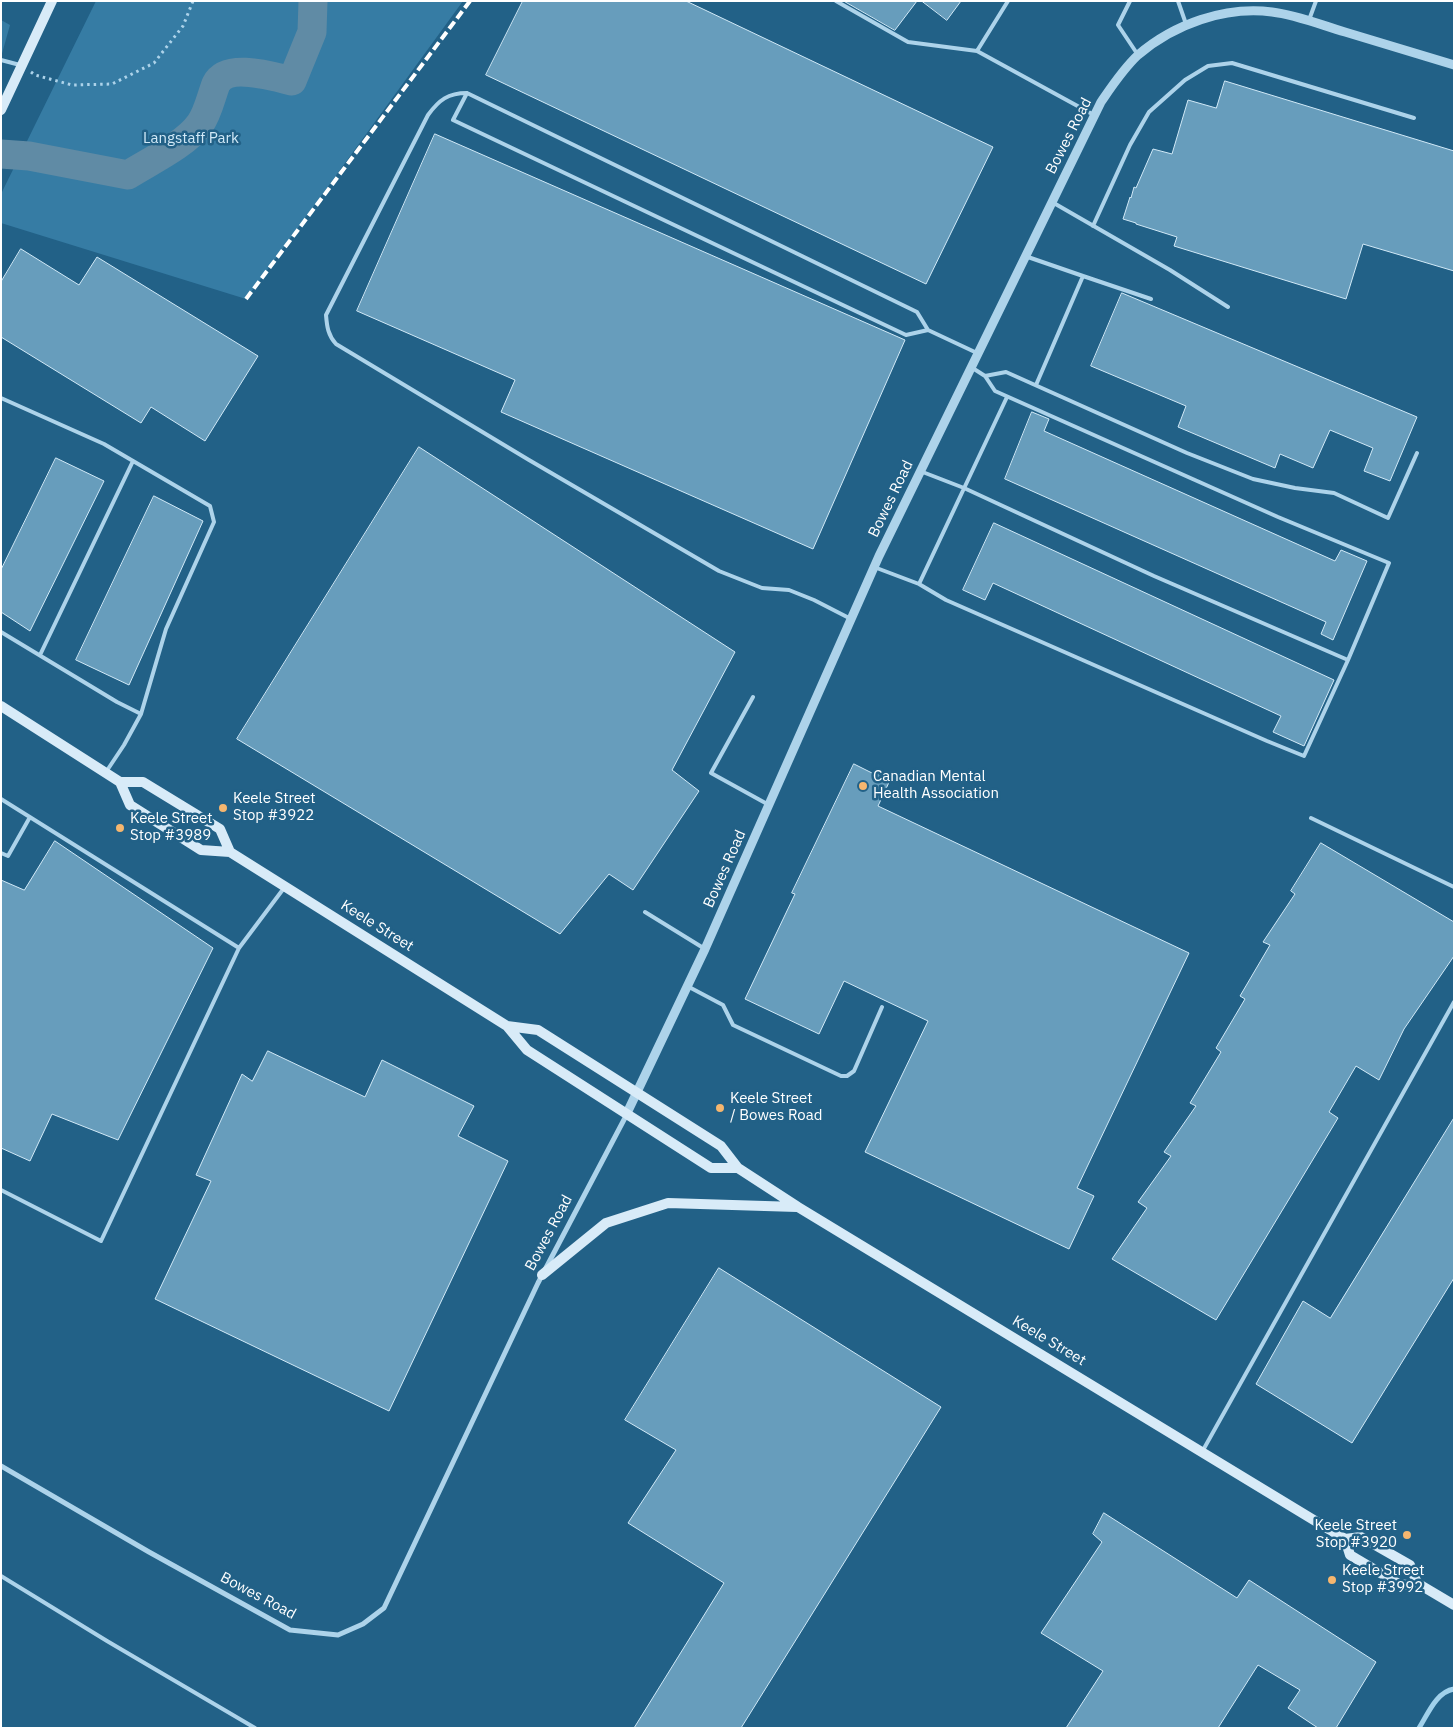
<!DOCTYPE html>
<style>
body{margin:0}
#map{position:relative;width:1455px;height:1729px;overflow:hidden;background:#226187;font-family:"IBM Plex Sans",sans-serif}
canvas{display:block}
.frame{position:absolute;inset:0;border:2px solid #fff;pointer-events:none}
</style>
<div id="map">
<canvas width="1455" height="1729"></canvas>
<div class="frame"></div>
</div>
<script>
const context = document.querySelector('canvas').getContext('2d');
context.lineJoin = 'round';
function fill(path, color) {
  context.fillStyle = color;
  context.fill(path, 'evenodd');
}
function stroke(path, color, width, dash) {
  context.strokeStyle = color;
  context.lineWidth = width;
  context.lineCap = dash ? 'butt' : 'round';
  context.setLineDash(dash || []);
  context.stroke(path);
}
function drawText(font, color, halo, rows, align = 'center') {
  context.font = font + ' "IBM Plex Sans",sans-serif';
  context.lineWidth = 5;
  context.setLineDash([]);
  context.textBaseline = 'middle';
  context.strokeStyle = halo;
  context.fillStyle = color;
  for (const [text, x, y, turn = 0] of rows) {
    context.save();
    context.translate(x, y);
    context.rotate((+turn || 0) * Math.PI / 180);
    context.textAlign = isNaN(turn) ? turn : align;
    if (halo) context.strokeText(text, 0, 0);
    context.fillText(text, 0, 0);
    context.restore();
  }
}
fill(new Path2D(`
 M96,1H463L246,299L1,223V194Z
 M1,20L10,25L1,57Z`), '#367ca4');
const water = new Path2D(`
 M303,1H318L322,34L318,51L299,63L303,28Z`);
fill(water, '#608ba5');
stroke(water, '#a1d1eb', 1);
stroke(new Path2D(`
 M1419,1728C1428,1714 1436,1692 1454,1689`), '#a1d1eb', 5);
stroke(new Path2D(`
 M1,154L29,156L128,175C150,161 185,145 200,124C208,113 211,97 216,84C227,62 274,77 292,81L312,32L313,1`), '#608ba5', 29);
const building = new Path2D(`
 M523,1H686L993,147L926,284L486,75Z
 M844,1H917L895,30Z
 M922,1H961L947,20Z
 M1225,81L1454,151V271L1363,244L1346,299L1174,246L1177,237L1136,224V223L1123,219L1130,197L1131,198L1134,187L1136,188L1153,149L1172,154L1188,100L1216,108Z
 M435,134L905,340L813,549L501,412L515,380L357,311Z
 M21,249L79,285L97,257L258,356L205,441L151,407L141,423L1,337V282Z
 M1122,293L1417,417L1390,481L1364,471L1373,448L1330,430L1313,468L1280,454L1275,468L1178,427L1186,406L1091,366Z
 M1032,412L1049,419L1044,431L1335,561L1341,550L1367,561L1333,640L1321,634L1326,622L1005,479Z
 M419,447L735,652L672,770L699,791L633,890L609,874L560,934L237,739Z
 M56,458L104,481L30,631L1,612V570Z
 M154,496L203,521L129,685L76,660Z
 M994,523L1334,680L1304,746L1273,732L1281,716L993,583L985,600L963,590Z
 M854,764L876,775L878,772L891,778L878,806L1189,953L1077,1188L1094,1196L1069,1249L865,1152L928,1021L844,981L819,1034L745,999L795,894L792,893Z
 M55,841L213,948L118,1140L52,1114L30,1161L1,1148V880L24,890Z
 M1321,843L1454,922V956L1404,1029L1379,1080L1356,1066L1329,1112L1338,1118L1216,1320L1112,1259L1147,1208L1138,1202L1171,1156L1164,1152L1196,1106L1190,1103L1221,1052L1216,1048L1245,999L1240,996L1270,945L1263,942L1295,894L1291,891Z
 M268,1051L365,1097L382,1060L474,1106L458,1136L508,1161L389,1411L155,1299L211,1181L196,1175L242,1074L252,1081Z
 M1454,1118V1278L1352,1443L1256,1384L1303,1301L1330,1318Z
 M719,1268L941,1407L741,1728H634L724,1583L628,1523L676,1450L625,1420Z
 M1104,1513L1237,1598L1249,1580L1376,1662L1336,1728H1318L1288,1708L1300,1690L1258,1665L1218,1728H1066L1103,1671L1041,1633L1102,1542L1093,1534Z`);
fill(building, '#679dbc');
stroke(building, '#d1e9f7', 1);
stroke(new Path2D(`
 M31,72L35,75L72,85L112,84L154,63L183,26L193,1`), '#add3ea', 3, [2.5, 4]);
stroke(new Path2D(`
 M836,1L908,42L977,51
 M1008,1L977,51L1094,115
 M1130,1L1118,25L1138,55
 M1178,1L1186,24
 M1309,20L1316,1
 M1,60L20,65
 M467,93L453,120L906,335L928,330L977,353
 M1052,202L1170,270L1228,307
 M1093,226L1130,145L1149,112L1185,80L1208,66L1232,63L1414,118
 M1025,256L1083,276L1036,385
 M1083,276L1151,299
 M985,376L1006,372L1187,453L1253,479L1295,488L1334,493L1388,518L1417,453
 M1,398L104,444L210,506L214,522L166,629L141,714
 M920,471L964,488L1154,576L1348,660
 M874,567L919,584L946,600L1267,741L1304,756L1348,660L1389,563L1278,517L995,391L985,376L971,367
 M919,584L1007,397
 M851,619L814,600L789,590L762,588L719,571L529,460L336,344C328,335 327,327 326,315L428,115C439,100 448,93 467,93L917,312L928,330
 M1,632L117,702L141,714L124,745L106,772
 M40,655L133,461
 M753,697L711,773L769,805
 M1,799L239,948
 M1311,818L1454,887
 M1,853L8,856L30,817
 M645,912L705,949
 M689,987L723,1005L733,1025L841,1076H847L854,1071L882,1007
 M1,1190L101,1241L239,948L284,888
 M1202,1452L1454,1002
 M1,1576L107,1641L255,1728`), '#add3ea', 4);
stroke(new Path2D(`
 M1,1466L149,1552L290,1630L338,1635L363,1624L384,1608L538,1283L627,1114`), '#add3ea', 5);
stroke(new Path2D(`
 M627,1113L705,949L879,556L1101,102C1112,86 1123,69 1138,55C1174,24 1225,6 1272,12C1297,15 1321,25 1345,32C1381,43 1417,54 1454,65`), '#add3ea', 9);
stroke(new Path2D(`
 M1,110L52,1
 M1,706L120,782H143L220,829L230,852
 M120,782L130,805L201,850L230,852L507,1026L527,1050L711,1168H738
 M507,1026L538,1030L721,1146L738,1168L798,1207L1345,1539L1361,1537L1410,1565L1417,1583L1454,1605
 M542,1275L606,1223L668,1203L797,1207
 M1345,1539L1350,1555L1399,1584L1407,1585L1417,1583`), '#d8ebf8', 10);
stroke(new Path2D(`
 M246,299L470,1`), '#fff', 4, [9, 4]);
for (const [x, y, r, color] of [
 [863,786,5,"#f5b66f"],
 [223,808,5,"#f5b66f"],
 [120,828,5,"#f5b66f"],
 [720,1108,5,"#f5b66f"],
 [1407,1535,5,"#f5b66f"],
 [1332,1580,5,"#f5b66f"]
]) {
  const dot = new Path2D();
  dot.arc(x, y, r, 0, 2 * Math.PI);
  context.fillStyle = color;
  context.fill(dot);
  stroke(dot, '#226187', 2);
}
drawText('15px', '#fff', '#226187', [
 ["Bowes Road",1069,136,-63],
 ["Bowes Road",891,499,-64],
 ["Bowes Road",725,869,-66],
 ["Keele Street",377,926,32],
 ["Bowes Road",549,1233,-62],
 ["Keele Street",1049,1341,31],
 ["Bowes Road",258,1596,28]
]);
drawText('15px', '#d1e9f7', '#226187', [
 ["Langstaff Park",191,139]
]);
drawText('15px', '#fff', '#226187', [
 ["Canadian Mental",873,777],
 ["Health Association",873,794],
 ["Keele Street",233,799],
 ["Stop #3922",233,816],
 ["Keele Street",130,819],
 ["Stop #3989",130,836],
 ["Keele Street",730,1099],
 ["/ Bowes Road",730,1116],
 ["Keele Street",1397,1526,"right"],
 ["Stop #3920",1397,1543,"right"],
 ["Keele Street",1342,1571],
 ["Stop #3992",1342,1588]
], 'left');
</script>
